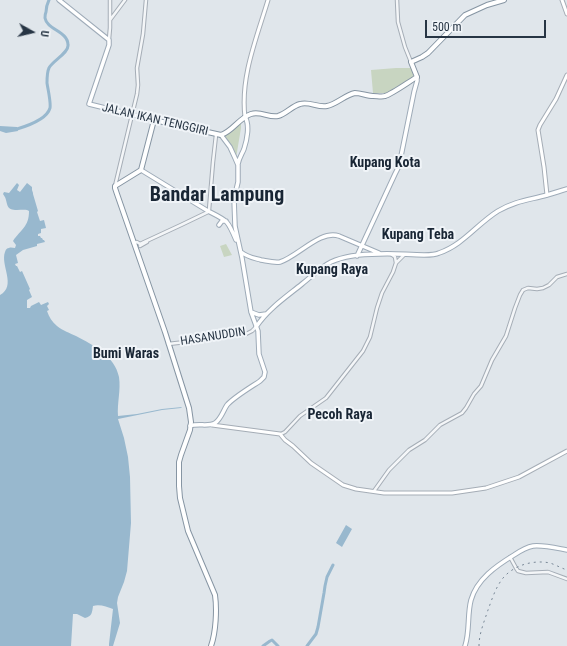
<!DOCTYPE html>
<style>
body{margin:0}
#map{position:relative;width:567px;height:646px;overflow:hidden;background:#e0e6eb;font-family:"Roboto Condensed",sans-serif}
canvas{display:block}
.north{position:absolute;left:12px;top:12px;width:40px;height:40px;-webkit-text-stroke:3px #f0f4f8;paint-order:stroke;rotate:98deg;font-size:11px;font-weight:700;line-height:16px;text-align:center;color:#273544}
.north::after{content:'';display:block;margin:auto;width:14px;height:18px;background:#273544;clip-path:polygon(50% 0,100% 100%,50% 72%,0 100%)}
.scale{position:absolute;left:425px;top:20px;width:121px;height:18px;box-sizing:border-box;border:2px solid #273544;border-top:0;padding-left:5px;font-size:12px;line-height:14px;white-space:nowrap;color:#273544;-webkit-text-stroke:3px #f0f4f8;paint-order:stroke}
</style>
<div id="map">
<canvas width="567" height="646"></canvas>
<div class="north">U</div>
<div class="scale">500 m</div>
</div>
<script>
const context = document.querySelector('canvas').getContext('2d');
context.lineJoin = 'round';
function fill(path, color) {
  context.fillStyle = color;
  context.fill(path, 'evenodd');
}
function stroke(path, color, width, dash) {
  context.strokeStyle = color;
  context.lineWidth = width;
  context.lineCap = dash ? 'butt' : 'round';
  context.setLineDash(dash || []);
  context.stroke(path);
}
function drawText(font, color, halo, rows, align = 'center') {
  context.font = font + ' "Roboto Condensed",sans-serif';
  context.lineWidth = 4;
  context.setLineDash([]);
  context.textBaseline = 'middle';
  context.strokeStyle = halo;
  context.fillStyle = color;
  for (const [text, x, y, turn = 0] of rows) {
    context.save();
    context.translate(x, y);
    context.rotate((+turn || 0) * Math.PI / 180);
    context.textAlign = isNaN(turn) ? turn : align;
    if (halo) context.strokeText(text, 0, 0);
    context.fillText(text, 0, 0);
    context.restore();
  }
}
fill(new Path2D(`
 M396,68H413L414,73L413,77L386,93H373L371,70Z
 M241,122V128L236,158L224,136Z
 M226,244L232,255L224,257L220,246Z`), '#c8d5c1');
fill(new Path2D(`
 M0,126L17,127L18,131L6,133L0,131Z
 M17,183L19,185L17,190L20,192L27,183L32,187V190L33,193V194L38,211L37,212L40,221L44,220L46,228L41,229V233L38,234V236H40L41,238H42L43,240H44L45,242L37,244V246L23,250L16,255L18,263L15,264L16,266H17L20,272L22,271L30,289L29,290L32,297L27,300V308H30L31,306L39,302L41,305L48,302L49,304L47,306L49,310L47,311C49,317 52,322 57,326C63,331 70,333 76,336C93,345 115,356 119,377C121,390 117,403 118,416L137,414L162,409L182,407L181,408L162,410L118,419L124,438L128,457L130,477L131,523L127,571L124,582L118,597L117,603L120,623L113,646H109V644L113,609C107,607 100,604 93,606C92,613 92,616 85,618L77,614H73L71,646H0V295C17,286 0,265 5,252C6,249 7,248 9,248C11,247 13,248 15,248L16,245L13,241C21,229 29,227 29,211L27,210C20,209 9,213 7,204C6,200 6,198 3,194L4,192L9,193Z
 M346,525L352,529L342,547L336,543Z`), '#98b8ce');
stroke(new Path2D(`
 M17,129C27,126 47,119 50,108C51,102 48,90 47,83C47,79 47,72 49,68C52,61 69,53 68,45C68,31 47,30 45,18C45,16 45,14 46,12C46,7 47,4 49,0
 M263,646L270,641L272,640L278,646
 M307,646L316,634L318,627L324,593L325,586L327,577L333,565`), '#98b8ce', 3);
const tertiary = new Path2D(`
 M397,0L398,22L405,47L411,62
 M110,20L125,0
 M109,39L110,28V0
 M115,186L137,94L138,85L137,68L143,34L146,0
 M209,210L213,162L216,135
 M134,243L137,242L140,244L181,225L208,212
 M140,246L147,242
 M391,254L395,257L396,263
 M168,344L195,341L246,334L252,331L256,327
 M281,434L285,432L300,416L326,398L363,351L370,337L377,308L382,293L393,272L396,263L404,255
 M374,491L389,470L409,450L425,440L440,425L462,413L466,408L474,394L481,386L492,360L506,336L515,308L520,295L523,290L528,288L537,289L543,288L549,285L557,277L567,274
 M510,557L516,568L518,571L526,573L548,572L567,579`);
const secondary = new Path2D(`
 M562,0L567,14
 M245,117C240,77 257,37 268,0
 M547,195L544,167L538,130L540,125L556,99L567,75
 M212,425L280,434L285,440L293,446L311,463L343,485L356,489L384,493H452L486,488L519,477L567,451`);
const primary = new Path2D(`
 M59,0L109,40V45L89,104L154,120
 M238,164C239,158 242,154 244,149C247,140 250,125 245,117
 M141,170L208,211
 M210,212C228,221 228,221 236,240
 M219,225L222,221H226
 M241,252C247,257 254,258 261,260C267,261 274,263 280,262C297,257 321,229 339,236L379,253
 M357,256L395,174L399,166L414,92L417,81V77
 M251,312L259,315L266,314
 M256,327C268,309 286,297 302,284C312,276 321,267 331,262C344,256 365,254 379,254C394,253 409,255 424,255C430,255 435,255 439,253C463,245 477,224 498,211C515,201 529,200 547,195C554,193 560,191 567,189
 M190,426C198,423 209,427 215,423C221,419 223,411 227,405C234,397 251,387 260,381L264,377L265,372L259,354L258,331L251,312L242,258L235,226L234,199L238,182V165L235,158L230,147L221,135
 M465,646C470,631 467,615 471,600C477,579 496,566 514,555C520,551 527,547 533,546C544,545 556,548 567,550`);
const trunk = new Path2D(`
 M211,646C216,632 217,609 215,595L188,531L180,498L179,486V462L181,455L190,430L191,422L189,408L165,332L117,194L115,188V186L141,170L154,120L221,135C233,131 239,118 251,114C261,111 269,118 278,116C286,114 292,106 300,104C309,101 318,108 327,106C337,104 345,95 355,93C361,93 367,96 373,96C377,96 382,97 385,96C392,94 410,81 417,77L411,62L422,57L428,53L465,15L487,5L504,0`);
stroke(tertiary, '#a5adb6', 4.5);
stroke(secondary, '#a5adb6', 5);
stroke(primary, '#9eabb8', 5.5);
stroke(trunk, '#8695a3', 6);
stroke(tertiary, '#f4f6f8', 2.5);
stroke(secondary, '#fff', 3);
stroke(primary, '#fff', 3.5);
stroke(trunk, '#fff', 4);
stroke(new Path2D(`
 M479,646C479,634 484,622 488,610C491,602 494,592 499,584C508,567 531,559 550,563C556,565 561,568 567,570`), '#788796', 1, [2, 4]);
drawText('12px', '#273544', '#f0f4f8', [
 ["JALAN IKAN TENGGIRI",155,120,13],
 ["HASANUDDIN",213,337,-9]
]);
drawText('bold 14px', '#192635', '#f0f4f8', [
 ["Kupang Kota",385,163],
 ["Kupang Teba",418,235],
 ["Kupang Raya",332,270],
 ["Bumi Waras",126,354],
 ["Pecoh Raya",340,415]
]);
drawText('bold 20px', '#192635', '#f0f4f8', [
 ["Bandar Lampung",217,196]
]);
</script>
